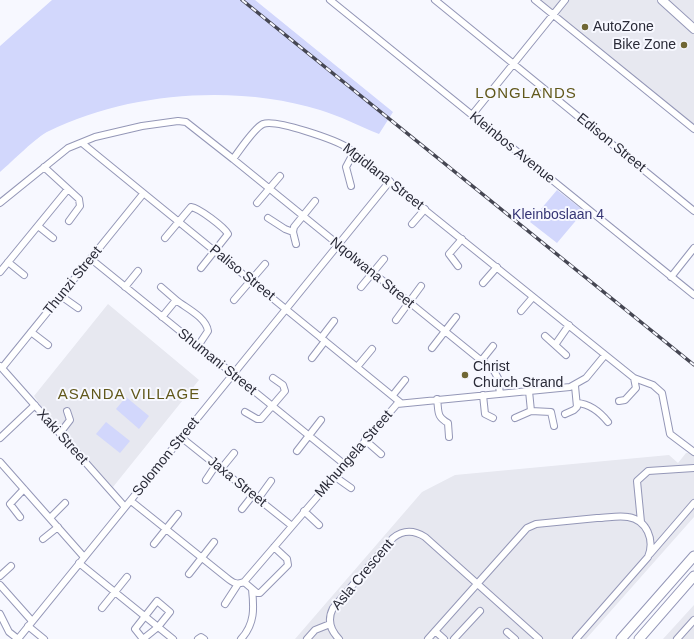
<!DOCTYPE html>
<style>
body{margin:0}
canvas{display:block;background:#f7f8ff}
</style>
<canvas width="694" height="639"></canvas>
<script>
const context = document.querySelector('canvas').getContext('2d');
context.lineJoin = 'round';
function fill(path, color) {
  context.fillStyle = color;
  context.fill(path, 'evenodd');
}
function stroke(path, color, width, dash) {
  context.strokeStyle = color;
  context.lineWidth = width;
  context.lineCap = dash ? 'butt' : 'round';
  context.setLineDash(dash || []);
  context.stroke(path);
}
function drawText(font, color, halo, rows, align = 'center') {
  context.font = font + ' Arial,sans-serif';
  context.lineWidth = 4;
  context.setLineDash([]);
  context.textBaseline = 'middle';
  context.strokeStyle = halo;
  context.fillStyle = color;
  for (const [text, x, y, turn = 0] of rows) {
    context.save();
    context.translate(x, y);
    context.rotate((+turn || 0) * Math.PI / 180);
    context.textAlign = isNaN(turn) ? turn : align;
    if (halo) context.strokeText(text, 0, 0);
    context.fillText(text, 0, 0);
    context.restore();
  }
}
fill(new Path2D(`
 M535,0H694V129Z
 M108,304L199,380L113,487L46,413L34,396Z
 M686,453H690L694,456V517L586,639H295L422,492L455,475L669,455L678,463Z
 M694,605V639H663Z`), '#e7e8f0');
fill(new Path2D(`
 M52,0H255L393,112L379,134C359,126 340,116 320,110C236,84 128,92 49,131C36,137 13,161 0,172V46Z
 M557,190L584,211L557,243L530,222Z
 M126,397L149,416L139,429L116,409Z
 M106,422L130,441L120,453L96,434Z`), '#d2d7fc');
const minor = new Path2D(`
 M330,0L694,295
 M435,0L694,211
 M535,0L694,129
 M472,115L565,0
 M82,143L401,403
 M233,159L494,371L498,378L500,394
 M44,167L79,199L80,206L69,221
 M351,186L346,167L354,152
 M0,203L68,148L95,137L142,126L178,121L186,122L233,159C240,150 254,128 263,124C276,119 336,140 348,148L634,378L653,385L662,393L670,434L694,452
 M257,203L280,176
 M268,218L285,229L293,232
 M412,224L425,209
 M38,226L53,238
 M165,238L191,207C199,208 224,227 228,234L201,268
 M296,244L293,232L294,227L315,201
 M91,259L344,464
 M8,262L24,275
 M458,266L449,254L462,239
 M0,272L68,189
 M671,277L694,248
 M483,283L497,267
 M125,287L138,271
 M161,287L176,300
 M361,287L384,259
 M61,296L78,308
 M234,300L265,264
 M521,311L533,297
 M162,317L176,300C186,308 206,317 208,331L198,346
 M396,320L421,286
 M31,332L48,345
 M545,336L555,345L569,325
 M321,338L334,321
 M555,345L566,355
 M432,348L456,317
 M312,358L325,341
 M481,361L493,346
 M0,366L125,507
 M357,367L372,349
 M2,368L143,194
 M529,391L531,411L551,412L554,426
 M393,395L405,380
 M483,395L485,414L493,418
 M437,399C439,412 436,416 448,423L449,437
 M619,401L625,400L636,388L634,378
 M577,403C590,404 600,412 608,422
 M245,412L257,419H261L285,391L283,385L273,378
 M565,414L574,410L577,407L575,386
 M515,418L531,411
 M60,433L70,420L67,411
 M0,438L35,405
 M182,438L292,526
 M365,440L381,454
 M297,451L321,420
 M0,462L84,557
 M221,469L234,453
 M334,476L351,488
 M206,480L216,465
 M258,499L271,481
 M131,501L227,578C233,583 237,585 244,582L397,404L570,387L586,378L605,355
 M242,509L253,495
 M304,511L319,525
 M20,517L10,504L24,489
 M50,518L65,503
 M641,522L637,481L648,471L694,468
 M43,539L58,527
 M154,544L178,514
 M650,554L694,503
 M79,563L173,639
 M189,574L214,542
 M0,576L11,566
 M244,582L257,593H260L288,565L287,559L274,547
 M0,585L32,621
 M157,601L170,612L158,627L143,639L135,629Z
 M225,604L238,584
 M102,608L127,577
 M0,614L9,632L18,639
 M28,626L44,639
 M435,631L444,639
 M507,632L515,639
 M18,639L390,181
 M198,639L201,637L204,639
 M241,639C255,624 254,608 252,589
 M307,639L315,630L330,624
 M339,639C330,630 327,620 333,608L393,538C403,530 414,530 425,537L539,639
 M428,639L527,528L536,524C557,522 577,520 597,518C607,518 618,515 628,517C647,520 655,540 648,557L576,639
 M454,639L480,611
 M677,639L694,620`);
const major = new Path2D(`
 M662,0L694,29`);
const highway = new Path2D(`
 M621,639L694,556
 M639,639L694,576`);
stroke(minor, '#9497b7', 8);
stroke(major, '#9497b7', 10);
stroke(highway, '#9497b7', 11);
stroke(minor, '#fff', 6);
stroke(major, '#fff', 8);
stroke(highway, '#fff', 9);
const rail = new Path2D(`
 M242,0L694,365`);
stroke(rail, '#464753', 3.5);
stroke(rail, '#f7f8ff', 2, [6]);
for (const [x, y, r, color] of [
 [585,27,4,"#706734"],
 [684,45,4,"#706734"],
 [465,375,4,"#706734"]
]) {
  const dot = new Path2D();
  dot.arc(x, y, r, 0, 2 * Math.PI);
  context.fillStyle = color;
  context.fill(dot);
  stroke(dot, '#f7f8ff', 1.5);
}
drawText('14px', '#292a37', '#f7f8ff', [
 ["AutoZone",593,27],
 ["Bike Zone",676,45,"right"],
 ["Christ",473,367],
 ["Church Strand",473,383]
], 'left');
drawText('14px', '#292a37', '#f7f8ff', [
 ["Edison Street",611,143,39],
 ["Kleinbos Avenue",512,148,39],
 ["Mgidlana Street",383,177,38],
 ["Paliso Street",242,273,39],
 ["Nqolwana Street",372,273,39],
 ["Thunzi Street",73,281,-51],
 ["Shumani Street",217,362,39],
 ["Xaki Street",62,437,48],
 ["Mkhungela Street",354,454,-49],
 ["Solomon Street",166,457,-51],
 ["Jaxa Street",237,482,39],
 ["Asla Crescent",363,575,-50]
]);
drawText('14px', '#353574', '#f7f8ff', [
 ["Kleinboslaan 4",558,215]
]);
context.letterSpacing = '1px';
drawText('15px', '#61581b', '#f7f8ff', [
 ["LONGLANDS",526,94],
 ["ASANDA VILLAGE",129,395]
]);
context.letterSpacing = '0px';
</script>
